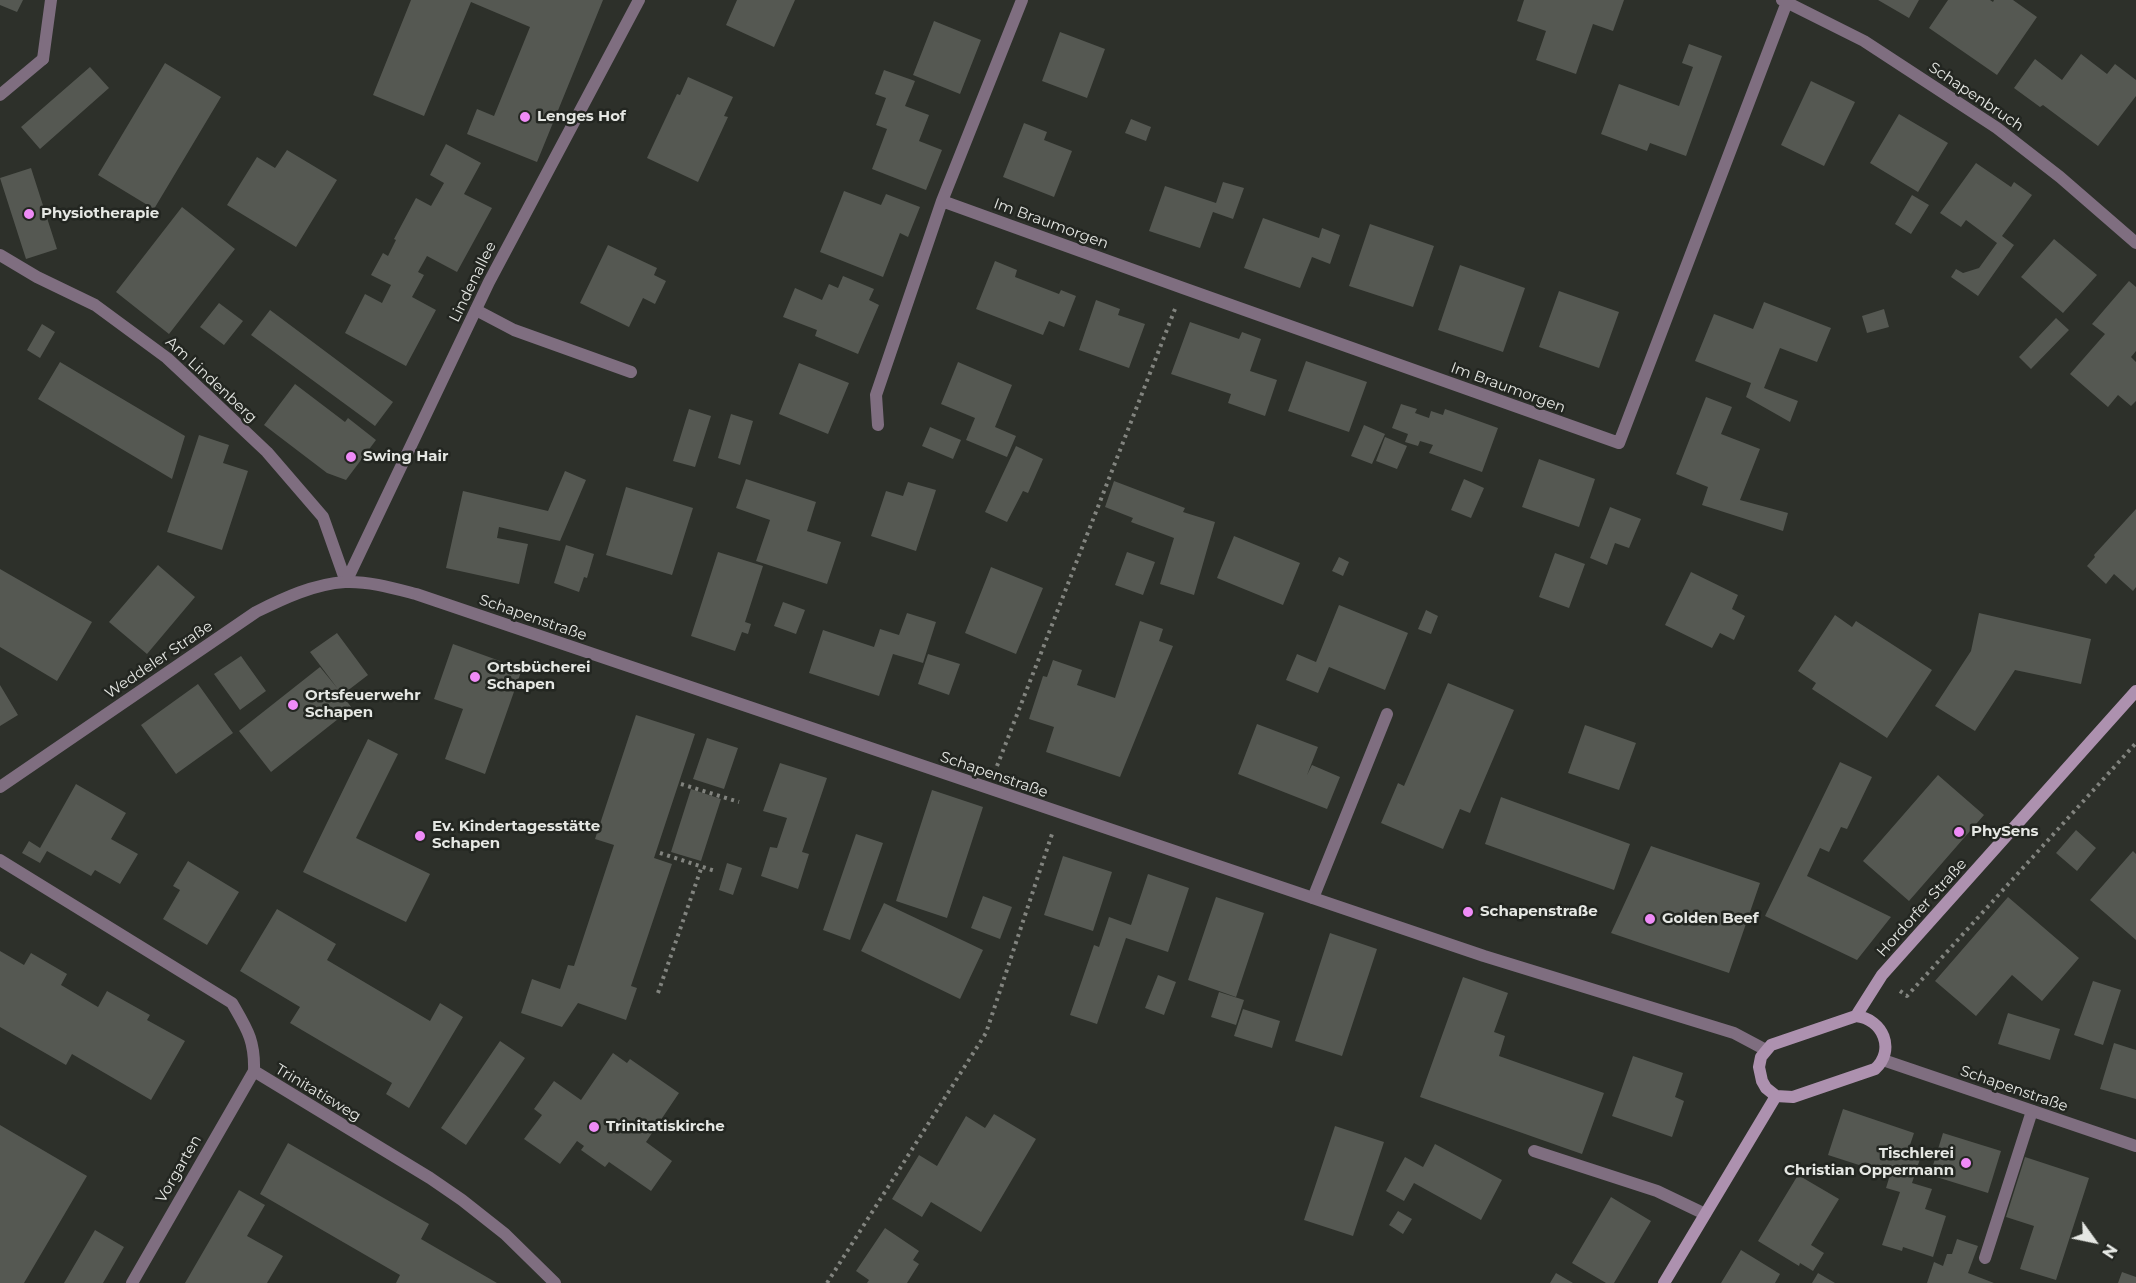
<!DOCTYPE html>
<meta charset="utf-8">
<style>
body{margin:0}
#map{position:relative;width:2136px;height:1283px;overflow:hidden;background:#2d302a;font-family:Montserrat,sans-serif}
canvas{display:block}
.north{position:absolute;left:2064px;top:1211px;width:60px;height:60px;-webkit-text-stroke:4px #232621;paint-order:stroke;rotate:123deg;font-size:16px;font-weight:700;line-height:24px;text-align:center;color:#e5e7e3}
.north::after{content:'';display:block;margin:auto;width:21px;height:27px;background:#e5e7e3;clip-path:polygon(50% 0,100% 100%,50% 72%,0 100%)}
</style>
<div id="map">
<canvas width="2136" height="1283"></canvas>
<div class="north">N</div>
</div>
<script>
const context = document.querySelector('canvas').getContext('2d');
context.lineJoin = 'round';
function fill(path, color) {
  context.fillStyle = color;
  context.fill(path, 'evenodd');
}
function stroke(path, color, width, dash) {
  context.strokeStyle = color;
  context.lineWidth = width;
  context.lineCap = dash ? 'butt' : 'round';
  context.setLineDash(dash || []);
  context.stroke(path);
}
function drawText(font, color, halo, rows, align = 'center') {
  context.font = font + ' Montserrat,sans-serif';
  context.lineWidth = 5;
  context.setLineDash([]);
  context.textBaseline = 'middle';
  context.strokeStyle = halo;
  context.fillStyle = color;
  for (const [text, x, y, turn = 0] of rows) {
    context.save();
    context.translate(x, y);
    context.rotate((+turn || 0) * Math.PI / 180);
    context.textAlign = isNaN(turn) ? turn : align;
    if (halo) context.strokeText(text, 0, 0);
    context.fillText(text, 0, 0);
    context.restore();
  }
}
fill(new Path2D(`
 M0,0H23L17,12L0,5Z
 M411,0H603L537,162L467,134L477,109L494,116L530,27L471,2L424,116L373,95Z
 M737,0H795L774,47L726,25Z
 M1524,0H1624L1613,31L1593,24L1576,74L1536,60L1546,31L1517,21Z
 M1878,0H1919L1909,18Z
 M1948,0H1990L1993,2L1994,0H2013L2037,17L1997,75L1929,28Z
 M934,21L981,40L960,94L913,75Z
 M1060,32L1105,49L1087,98L1042,81Z
 M1689,44L1722,56L1686,156L1650,143L1647,151L1601,134L1619,84L1679,106L1693,67L1682,63Z
 M2081,54L2107,74L2115,64L2136,80V96L2098,146L2043,105L2040,107L2014,88L2035,59L2062,80Z
 M165,63L221,97L154,209L98,175Z
 M90,67L109,88L40,149L21,127Z
 M884,70L915,81L905,106L929,115L919,141L942,150L926,190L872,169L887,129L876,125L886,98L875,94Z
 M688,77L733,97L724,116L728,117L698,182L647,158L677,94L680,95Z
 M1811,81L1855,102L1824,166L1781,145Z
 M1899,114L1948,143L1918,192L1870,163Z
 M1131,119L1151,127L1146,141L1125,133Z
 M1024,123L1047,132L1044,140L1072,151L1054,197L1003,177Z
 M446,144L481,163L464,194L492,208L457,272L427,256L418,272L424,275L412,297L436,310L406,366L345,333L365,294L382,303L391,285L371,275L383,253L388,256L396,240L394,239L416,198L431,206L444,183L430,175Z
 M287,150L337,180L296,247L227,205L257,157L275,168Z
 M1976,163L2011,187L2014,182L2032,195L2002,236L2014,245L1978,296L1951,277L1956,269L1963,273L1979,268L1997,243L1966,220L1961,227L1940,213Z
 M31,168L57,249L26,259L0,178Z
 M1223,182L1244,188L1233,219L1213,212L1200,248L1149,231L1165,186L1216,203Z
 M844,191L881,205L886,194L920,207L908,237L900,233L883,277L820,252Z
 M1912,195L1929,205L1911,234L1895,224Z
 M182,207L235,249L169,334L116,292Z
 M1263,218L1319,238L1322,228L1340,235L1330,264L1312,257L1300,288L1244,268Z
 M1370,224L1434,246L1413,307L1349,286Z
 M2054,239L2097,275L2063,313L2021,277Z
 M608,245L657,268L654,275L666,281L655,304L643,298L629,327L580,303Z
 M995,261L1017,270L1015,277L1059,294L1061,290L1076,296L1064,327L1049,321L1043,335L976,309Z
 M1460,265L1525,288L1503,352L1438,330Z
 M843,276L874,289L869,300L879,305L858,354L815,336L817,330L783,317L795,288L822,300L829,284L838,288Z
 M2129,281L2136,287V351L2131,357L2136,362V401L2131,406L2118,395L2108,407L2070,374L2105,334L2092,324Z
 M1559,291L1619,312L1599,368L1539,347Z
 M1096,300L1120,309L1118,315L1145,324L1129,368L1079,350Z
 M1764,302L1831,328L1817,362L1780,348L1764,388L1798,401L1790,422L1746,397L1751,383L1695,361L1714,314L1753,329Z
 M219,303L243,321L224,345L200,327Z
 M1884,309L1889,327L1867,333L1862,316Z
 M270,310L393,402L375,426L251,335Z
 M2056,318L2069,330L2031,369L2019,357Z
 M1190,322L1239,339L1242,332L1261,339L1250,371L1277,380L1265,416L1228,403L1231,394L1171,374Z
 M42,324L55,332L40,358L27,350Z
 M1306,361L1367,382L1349,432L1288,411Z
 M60,362L185,436L172,479L38,399Z
 M958,362L1012,385L995,427L1016,436L1007,457L966,440L975,418L941,404Z
 M799,363L849,383L828,434L779,414Z
 M295,384L345,422L348,418L376,440L346,480L327,473L264,425Z
 M1706,397L1732,407L1721,434L1760,449L1740,500L1788,513L1783,531L1702,505L1708,487L1676,474Z
 M1401,404L1417,409L1415,413L1429,418L1431,411L1443,415L1445,409L1498,428L1482,472L1429,453L1433,445L1420,441L1418,446L1405,442L1408,434L1392,428Z
 M689,409L711,416L695,467L673,461Z
 M731,414L753,421L740,465L718,458Z
 M1364,425L1385,434L1372,464L1351,456Z
 M930,427L961,440L953,459L922,446Z
 M199,435L229,445L223,463L248,471L222,550L167,532Z
 M1385,437L1407,446L1397,469L1376,461Z
 M1016,446L1043,459L1028,493L1023,491L1007,522L985,512Z
 M1539,459L1595,479L1579,527L1522,507Z
 M565,471L586,480L560,541L499,527L497,538L528,544L519,584L446,568L463,491L548,511Z
 M746,479L816,502L807,531L841,542L827,584L756,561L770,520L736,508Z
 M1464,479L1484,488L1471,518L1451,510Z
 M1114,481L1185,508L1183,512L1215,522L1194,595L1160,584L1174,538L1131,522L1133,518L1105,507Z
 M908,482L936,490L916,551L871,536L886,491L903,496Z
 M626,487L693,508L672,575L606,555Z
 M1610,507L1641,519L1629,548L1615,543L1607,565L1590,558Z
 M2136,509V587L2133,591L2114,574L2106,584L2087,566L2095,557L2094,555Z
 M1234,536L1300,563L1283,605L1217,578Z
 M566,545L594,554L587,578L584,577L579,592L554,583Z
 M718,552L763,566L745,622L751,624L748,634L742,632L735,651L691,636Z
 M1127,552L1155,562L1143,595L1115,585Z
 M1555,553L1585,564L1569,608L1539,597Z
 M1339,557L1349,562L1343,576L1332,571Z
 M158,565L195,597L147,654L109,622Z
 M991,567L1043,588L1016,654L965,633Z
 M0,569L92,622L57,681L0,647Z
 M1691,572L1738,595L1732,609L1745,616L1734,640L1720,633L1712,648L1665,625Z
 M783,602L805,610L796,634L774,626Z
 M1339,605L1408,633L1385,690L1329,667L1318,693L1286,680L1297,654L1316,662Z
 M1426,610L1438,616L1431,634L1418,629Z
 M907,613L936,622L923,663L893,654L879,696L809,673L823,630L874,647L880,629L899,635Z
 M1979,613L2091,639L2081,684L2015,670L1975,731L1935,706L1971,651Z
 M1835,615L1852,627L1856,621L1932,670L1887,738L1812,689L1816,683L1798,671Z
 M1140,621L1163,629L1159,641L1173,646L1120,777L1046,752L1054,727L1029,719L1043,676L1047,677L1053,660L1082,670L1077,685L1115,698Z
 M337,633L368,675L342,695L352,708L271,772L239,731L320,667L338,689L310,652Z
 M453,644L522,669L485,774L445,759L463,709L434,699Z
 M928,654L960,664L949,695L918,684Z
 M241,656L266,691L240,710L214,674Z
 M1448,683L1514,710L1470,813L1460,809L1443,849L1381,823L1398,783L1404,786Z
 M198,684L233,733L176,774L141,725Z
 M0,685L18,715L0,726Z
 M636,715L695,734L654,858L672,864L631,986L637,988L626,1020L578,1003L562,1027L521,1013L532,979L560,989L568,965L574,966L614,845L595,839Z
 M1257,724L1318,747L1307,775L1312,765L1340,777L1327,809L1238,774Z
 M1585,725L1636,743L1619,790L1568,773Z
 M707,738L738,748L724,789L693,779Z
 M368,739L398,754L356,838L430,874L406,922L303,872Z
 M1840,762L1872,777L1847,829L1841,827L1829,852L1820,848L1807,876L1891,917L1857,960L1765,916Z
 M780,763L827,778L802,852L809,854L798,889L761,876L770,847L777,848L787,818L763,811Z
 M1938,775L1984,815L1909,901L1863,861Z
 M76,784L126,813L111,839L138,854L120,884L95,870L91,876L47,851L40,863L22,853L29,841L40,848Z
 M691,789L721,799L701,861L671,852Z
 M932,790L983,807L947,918L896,901Z
 M1501,797L1630,844L1614,890L1485,844Z
 M2076,830L2096,848L2077,871L2056,853Z
 M856,834L883,843L850,940L823,930Z
 M1651,846L1760,883L1729,973L1611,933Z
 M2133,851L2136,854V940L2090,900Z
 M1063,856L1112,872L1093,931L1044,915Z
 M188,861L239,892L207,945L163,919L180,890L173,886Z
 M727,863L742,868L733,895L719,890Z
 M1148,874L1189,888L1168,952L1126,938L1097,1024L1070,1015L1094,945L1099,947L1109,917L1131,925Z
 M983,896L1012,907L1000,939L971,928Z
 M1216,897L1264,913L1236,997L1188,980Z
 M2008,897L2079,958L2042,1001L2012,975L1976,1016L1935,981Z
 M884,903L983,950L960,999L861,951Z
 M277,909L336,944L327,960L430,1021L440,1003L463,1017L409,1108L386,1094L392,1083L290,1023L300,1007L240,971Z
 M1330,933L1377,949L1342,1056L1295,1041Z
 M0,951L24,965L31,953L67,974L61,985L98,1007L107,991L150,1015L147,1020L185,1041L151,1100L72,1054L66,1065L0,1027Z
 M1158,975L1176,982L1164,1015L1145,1008Z
 M1463,977L1508,993L1494,1032L1505,1036L1499,1056L1604,1093L1582,1154L1420,1097Z
 M2093,981L2121,990L2103,1045L2074,1035Z
 M1219,992L1244,1000L1236,1025L1211,1017Z
 M1243,1009L1280,1021L1272,1048L1234,1036Z
 M2008,1013L2060,1029L2050,1060L1998,1044Z
 M500,1041L525,1058L466,1145L441,1128Z
 M2114,1043L2136,1050V1099L2100,1089Z
 M613,1053L627,1063L630,1059L679,1093L646,1142L672,1161L651,1191L609,1162L605,1167L581,1150L584,1146L577,1141L560,1164L524,1139L542,1115L534,1109L554,1081L581,1100Z
 M1633,1056L1683,1073L1675,1097L1684,1101L1672,1137L1612,1116Z
 M1843,1109L1914,1133L1907,1154L1920,1159L1912,1183L1932,1189L1925,1209L1946,1216L1933,1257L1903,1247L1902,1251L1882,1245L1900,1192L1886,1188L1890,1175L1828,1155Z
 M994,1114L1036,1139L981,1232L931,1202L922,1217L892,1199L919,1155L937,1166L966,1116L985,1128Z
 M0,1125L87,1176L24,1283H0Z
 M1335,1126L1384,1142L1353,1236L1304,1220Z
 M1943,1133L2001,1151L1988,1193L1930,1175Z
 M288,1143L429,1224L421,1239L497,1283H396L400,1275L260,1194Z
 M1435,1144L1502,1180L1481,1220L1414,1183L1404,1201L1386,1191L1405,1157L1423,1167Z
 M2025,1157L2089,1178L2056,1280L2020,1269L2034,1226L2006,1217Z
 M1798,1175L1839,1199L1811,1245L1824,1253L1813,1271L1800,1263L1799,1266L1758,1241Z
 M239,1190L265,1205L247,1236L283,1256L267,1283H185Z
 M1611,1197L1651,1221L1614,1283H1606L1572,1263Z
 M1398,1211L1412,1219L1403,1234L1389,1225Z
 M885,1228L919,1251L913,1260L919,1264L907,1283H867L869,1280L856,1271Z
 M95,1230L124,1247L103,1283H64Z
 M1957,1239L1978,1246L1968,1273L1994,1283H1927L1934,1262L1943,1266L1947,1254H1952Z
 M1741,1250L1780,1274L1775,1283H1721Z
 M2122,1272L2136,1277V1283H2118Z
 M1556,1273L1573,1283H1550Z
 M1818,1273L1835,1283H1812Z`), '#555852');
stroke(new Path2D(`
 M997,766L1175,309
 M681,784L739,802
 M660,853L715,871
 M1900,991L1907,996L2136,743
 M658,993L702,866
 M827,1283L986,1033L1052,834`), '#82847f', 4, [3, 4.5]);
stroke(new Path2D(`
 M43,59L51,0
 M476,310L514,330L631,372
 M1313,898L1387,714
 M1534,1151L1657,1191L1705,1214
 M1985,1258L2032,1111`), '#7f6e80', 12);
stroke(new Path2D(`
 M1022,0L942,201L1183,288L1619,443L1787,2
 M1782,0L1864,41L1997,128L2060,177L2136,243
 M0,95L43,59
 M0,255L37,277L95,305L167,358L213,401L267,452L323,517L346,582
 M878,425L876,395L942,201
 M346,582L489,282L639,0
 M0,860L232,1003C247,1029 255,1040 254,1071L430,1178L462,1200L505,1234L555,1283
 M132,1283L254,1071`), '#7f6e80', 12);
stroke(new Path2D(`
 M0,787L256,612C284,598 314,584 345,582C369,581 393,588 416,594L1484,956L1734,1033L1766,1050
 M1883,1060L2136,1146`), '#7f6e80', 12);
stroke(new Path2D(`
 M1856,1016L1882,975L2136,691
 M1856,1016C1883,1019 1896,1050 1875,1069L1793,1097L1776,1096L1766,1088L1762,1081L1759,1067L1761,1057L1771,1045Z
 M1664,1283L1776,1096`), '#ad91af', 12);
for (const [x, y, r, color] of [
 [525,117,6,"#ef8bf7"],
 [29,214,6,"#ef8bf7"],
 [351,457,6,"#ef8bf7"],
 [475,677,6,"#ef8bf7"],
 [293,705,6,"#ef8bf7"],
 [1959,832,6,"#ef8bf7"],
 [420,836,6,"#ef8bf7"],
 [1468,912,6,"#ef8bf7"],
 [1650,919,6,"#ef8bf7"],
 [594,1127,6,"#ef8bf7"],
 [1966,1163,6,"#ef8bf7"]
]) {
  const dot = new Path2D();
  dot.arc(x, y, r, 0, 2 * Math.PI);
  context.fillStyle = color;
  context.fill(dot);
  stroke(dot, '#232621', 2);
}
drawText('15px', '#e5e7e3', '#232621', [
 ["Schapenbruch",1976,97,34],
 ["Im Braumorgen",1051,224,20],
 ["Lindenallee",473,282,-64],
 ["Am Lindenberg",211,380,43],
 ["Im Braumorgen",1508,388,20],
 ["Schapenstraße",533,618,19],
 ["Weddeler Straße",159,660,-34],
 ["Schapenstraße",994,775,19],
 ["Hordorfer Straße",1922,908,-48],
 ["Schapenstraße",2014,1089,19],
 ["Trinitatisweg",318,1093,31],
 ["Vorgarten",179,1169,-60]
]);
drawText('bold 15px', '#e5e7e3', '#232621', [
 ["Lenges Hof",537,117],
 ["Physiotherapie",41,214],
 ["Swing Hair",363,457],
 ["Ortsbücherei",487,668],
 ["Schapen",487,685],
 ["Ortsfeuerwehr",305,696],
 ["Schapen",305,713],
 ["Ev. Kindertagesstätte",432,827],
 ["Schapen",432,844],
 ["PhySens",1971,832],
 ["Schapenstraße",1480,912],
 ["Golden Beef",1662,919],
 ["Trinitatiskirche",606,1127],
 ["Tischlerei",1954,1154,"right"],
 ["Christian Oppermann",1954,1171,"right"]
], 'left');
</script>
